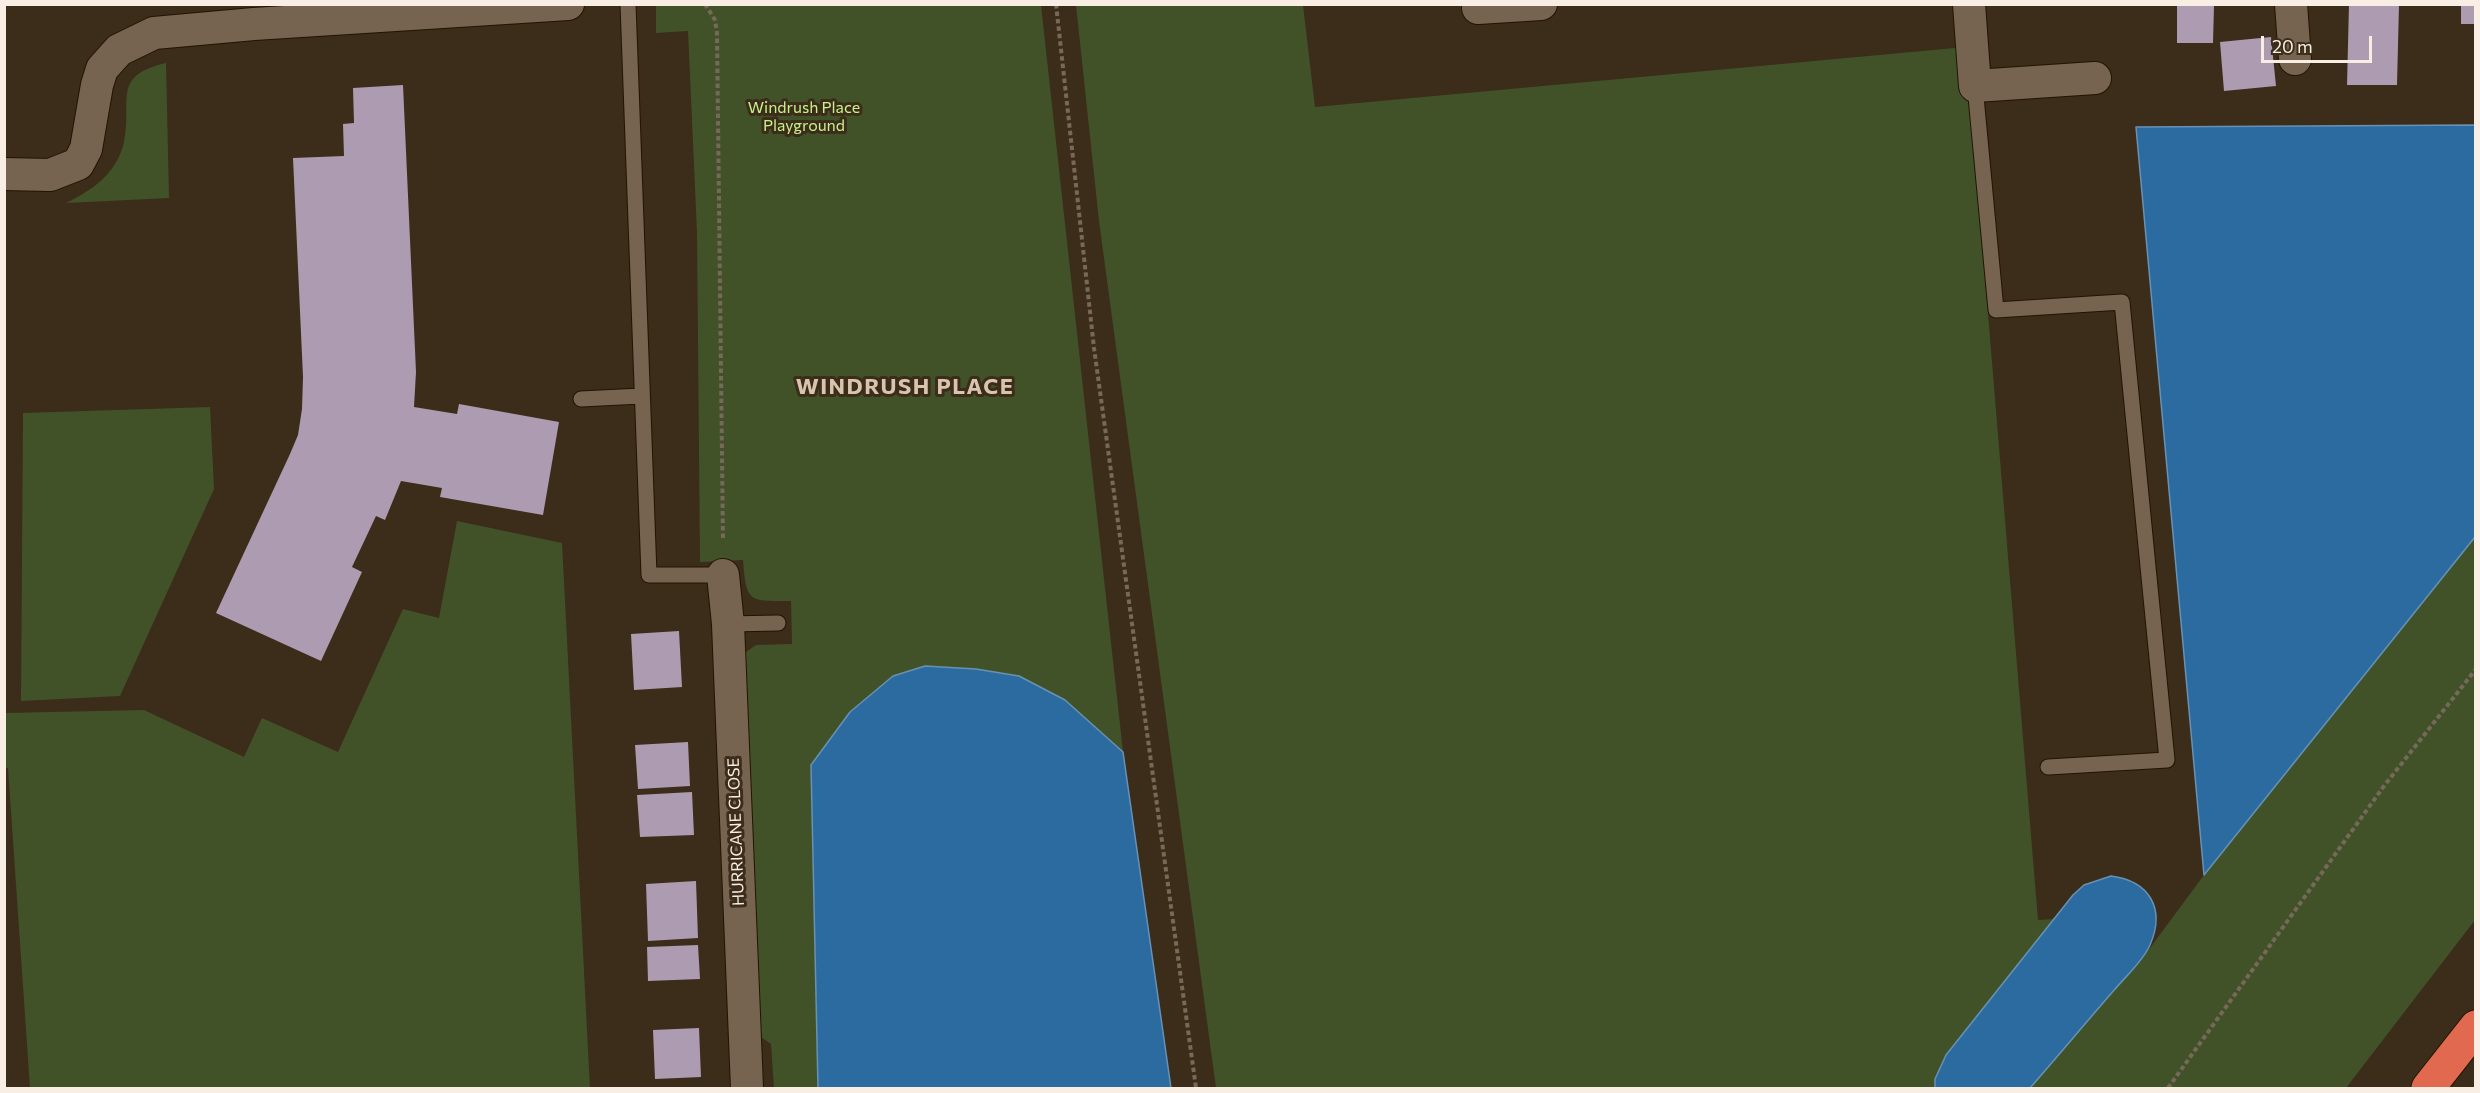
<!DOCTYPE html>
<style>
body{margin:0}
#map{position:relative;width:2480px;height:1093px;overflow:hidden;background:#3c2c1a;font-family:Commissioner,sans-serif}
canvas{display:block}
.frame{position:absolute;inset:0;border:6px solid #f8eee3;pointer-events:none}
.scale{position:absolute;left:2261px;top:36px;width:111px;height:27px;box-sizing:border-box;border:3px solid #f8eee3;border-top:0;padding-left:8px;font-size:18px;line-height:21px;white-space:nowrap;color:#f8eee3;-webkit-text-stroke:4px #3c2c1a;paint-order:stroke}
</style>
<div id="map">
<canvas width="2480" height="1093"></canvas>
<div class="frame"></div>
<div class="scale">20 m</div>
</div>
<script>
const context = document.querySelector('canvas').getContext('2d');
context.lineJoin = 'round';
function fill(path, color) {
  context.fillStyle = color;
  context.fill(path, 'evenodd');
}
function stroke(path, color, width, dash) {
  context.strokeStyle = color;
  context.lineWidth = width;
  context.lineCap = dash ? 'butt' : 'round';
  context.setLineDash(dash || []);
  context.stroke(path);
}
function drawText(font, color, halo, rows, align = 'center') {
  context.font = font + ' Commissioner,sans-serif';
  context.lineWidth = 6;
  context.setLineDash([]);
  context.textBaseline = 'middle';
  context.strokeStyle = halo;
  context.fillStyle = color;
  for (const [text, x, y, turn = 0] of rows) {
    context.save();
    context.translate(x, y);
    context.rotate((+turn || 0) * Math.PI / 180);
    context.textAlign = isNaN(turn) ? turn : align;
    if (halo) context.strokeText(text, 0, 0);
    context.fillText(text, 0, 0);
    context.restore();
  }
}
fill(new Path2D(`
 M656,5H1041L1123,752L1065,700L1019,676L976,669L925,666L893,676L850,712L811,765L818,1088H774L771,1044L758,1035L743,654L756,645L792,644L791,601C750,601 746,604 743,560L700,562L697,232L688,31L656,33Z
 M1076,5H1303L1315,107L1966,47L2038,920L2054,919L1946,1055L1935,1079V1088H1216L1099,221Z
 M166,63L169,198L66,203C93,190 117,173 124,142C133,101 110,76 166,63Z
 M210,407L214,489L120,696L21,701L23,413Z
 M457,521L562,543L590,1088H30L8,768H5V713L144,710L244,757L262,718L338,752L403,609L439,618Z
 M2475,537V920L2346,1088H2030L2147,952L2204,875Z`), '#415229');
const water = new Path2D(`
 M2475,125V537L2204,875L2136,127Z
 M925,666L976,669L1019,676L1065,700L1123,752L1171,1088H818L811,765L850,712L893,676Z
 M2111,876C2149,881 2166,908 2150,945C2143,961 2127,975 2116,988C2087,1021 2059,1055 2030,1088H1935V1079L1946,1055L2073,895L2084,885Z`);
fill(water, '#2b6ba0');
stroke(water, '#6892b4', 1.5);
fill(new Path2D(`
 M2349,4L2399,5L2397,85H2347Z
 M2461,4H2476V24H2461Z
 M2177,6H2214L2213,43H2177Z
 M2271,37L2276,86L2224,91L2220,42Z
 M403,85L416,372L414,407L457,414L459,404L559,422L543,515L440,497L442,488L401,481L385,520L376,516L352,567L362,572L321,661L216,613L290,454L298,435L302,409L303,377L293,158L344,156L343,124L354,123L353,88Z
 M679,631L682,687L634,690L631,634Z
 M688,742L690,786L638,789L635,745Z
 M692,792L694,835L640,837L637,795Z
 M696,881L698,938L648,941L646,884Z
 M698,945L700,979L648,981L647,947Z
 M699,1028L701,1077L655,1079L653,1030Z`), '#ad9bb1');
const lane = new Path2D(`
 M628,4L649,575H723
 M1975,86L1996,310L2122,302L2167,760L2048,767
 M581,399L641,396
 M728,624L778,623`);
const street = new Path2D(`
 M1969,4L1975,86L2095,78
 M2291,4L2295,59
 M1478,8L1541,4
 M4,174L50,175L78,164L86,149L97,85L102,69L119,50L154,33L254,24L568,4
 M723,575L728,624L747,1088`);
const highway = new Path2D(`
 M2428,1088L2476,1027`);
stroke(lane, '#221403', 17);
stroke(street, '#221403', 34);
stroke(highway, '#221403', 35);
stroke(new Path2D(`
 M705,4L715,20L717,33L723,541
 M1056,4L1094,348L1196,1088
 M2168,1088L2384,786L2476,669`), '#776959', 4, [4.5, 3]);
stroke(lane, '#766450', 15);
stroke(street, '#766450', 32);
stroke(highway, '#e1694f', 33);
drawText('16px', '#c6f18c', '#3c2c1a', [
 ["Windrush Place",804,108],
 ["Playground",804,126]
]);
drawText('16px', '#f8eee3', '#3c2c1a', [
 ["HURRICANE CLOSE",736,832,-92]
]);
context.letterSpacing = '1.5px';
drawText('bold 22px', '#d9c5af', '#3c2c1a', [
 ["WINDRUSH PLACE",905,387]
]);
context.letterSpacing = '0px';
</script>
